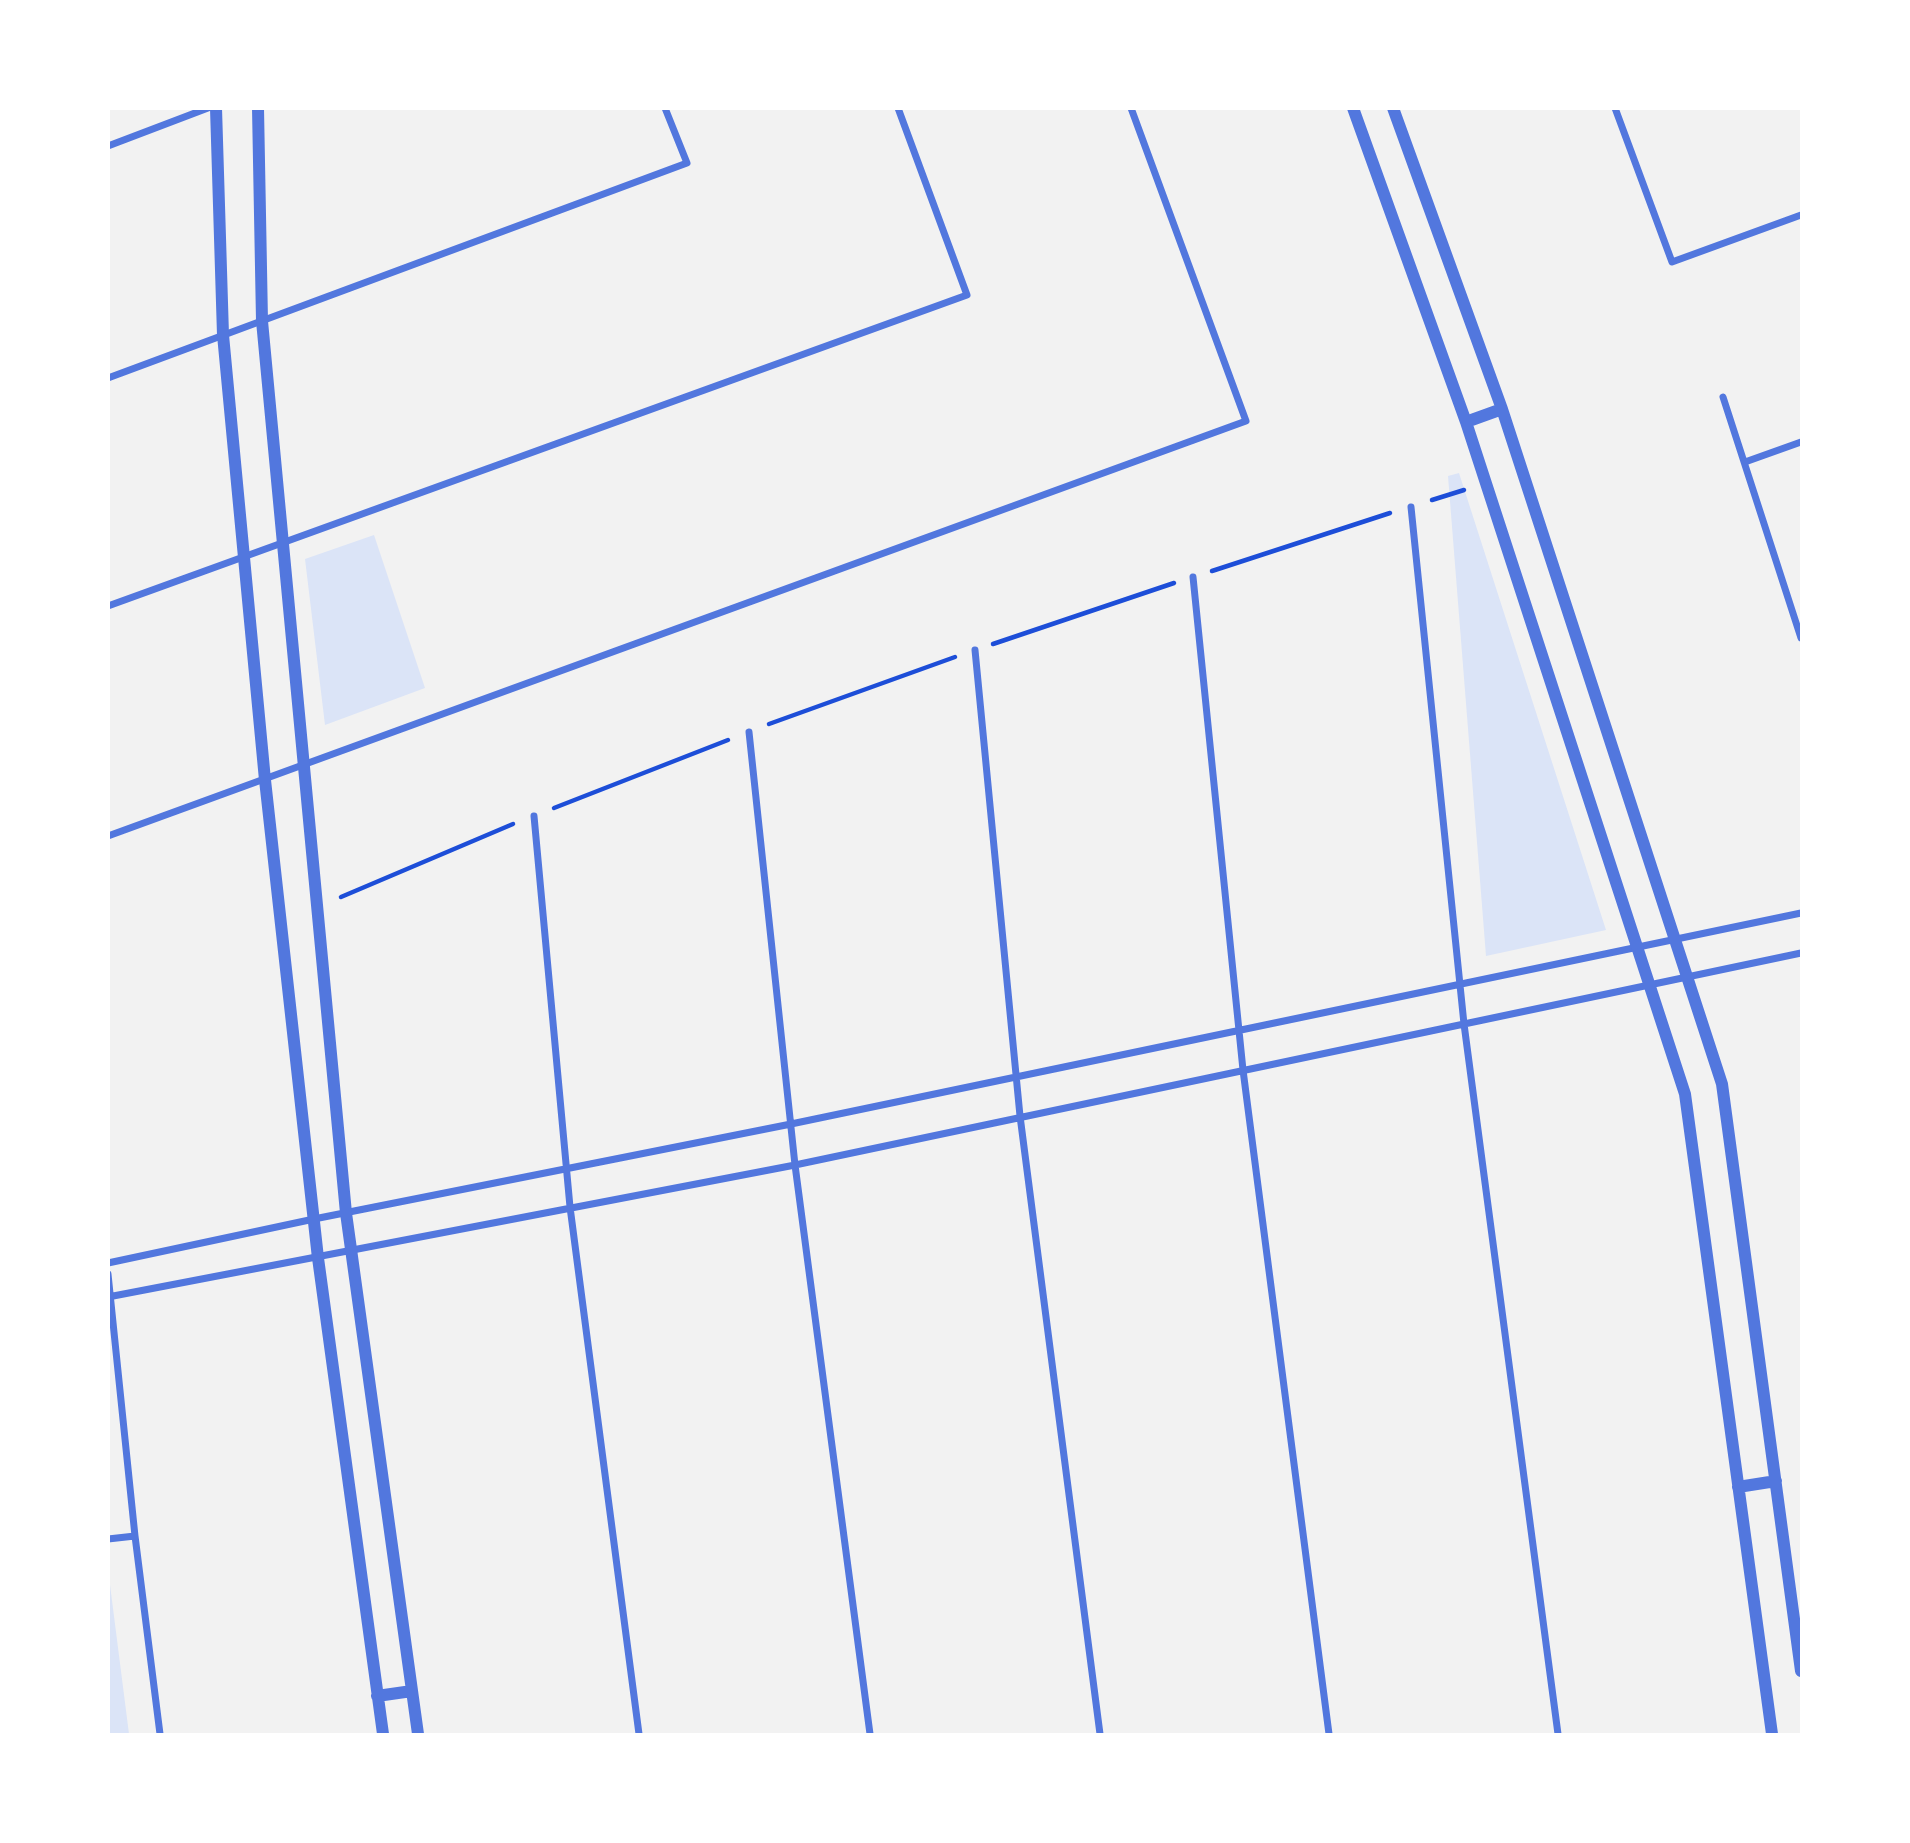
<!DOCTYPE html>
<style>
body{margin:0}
#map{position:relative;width:1910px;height:1843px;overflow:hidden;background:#f2f2f2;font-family:Signika,sans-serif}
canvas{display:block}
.frame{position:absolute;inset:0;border:110px solid #fff;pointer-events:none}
</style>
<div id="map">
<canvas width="1910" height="1843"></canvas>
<div class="frame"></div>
</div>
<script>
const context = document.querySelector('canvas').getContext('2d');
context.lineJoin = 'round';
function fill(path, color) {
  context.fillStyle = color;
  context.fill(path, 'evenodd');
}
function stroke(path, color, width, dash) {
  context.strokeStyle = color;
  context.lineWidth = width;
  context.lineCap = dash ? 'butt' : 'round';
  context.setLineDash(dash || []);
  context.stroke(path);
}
fill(new Path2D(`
 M1459,473L1606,930L1486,956L1448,476Z
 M374,535L425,688L325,725L305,559Z
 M109,1577L129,1734H109Z`), '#dbe4f7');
stroke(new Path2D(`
 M1432,500L1464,490
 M1212,571L1390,513
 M993,644L1174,583
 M769,724L955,657
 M554,808L728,740
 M341,897L513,824`), '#1d4ed8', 4.5);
stroke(new Path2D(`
 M1615,108L1672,262L1801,215
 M108,146L208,108
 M108,378L687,163L665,108
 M1723,397L1801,638
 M1745,462L1801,442
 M1411,507L1464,1024L1558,1734
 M1193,577L1243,1070L1329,1734
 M108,606L967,295L898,108
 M975,650L1020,1116L1100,1734
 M749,732L795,1165L870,1734
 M534,816L570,1207L639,1734
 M108,836L1246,421L1131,108
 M108,1263L314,1219L791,1124L1801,913
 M108,1274L135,1536L160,1734
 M108,1297L795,1165L1801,953
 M108,1539L135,1536`), '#5277de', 7);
stroke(new Path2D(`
 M216,108L223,335L265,780L318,1258L383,1734
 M258,108L262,321L346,1213L418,1734
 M1353,108L1466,422L1685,1094L1772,1734
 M1393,108L1502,409L1722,1084L1801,1671
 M1466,422L1502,409
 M1738,1487L1776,1481
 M377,1696L412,1691`), '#5277de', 12);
</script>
